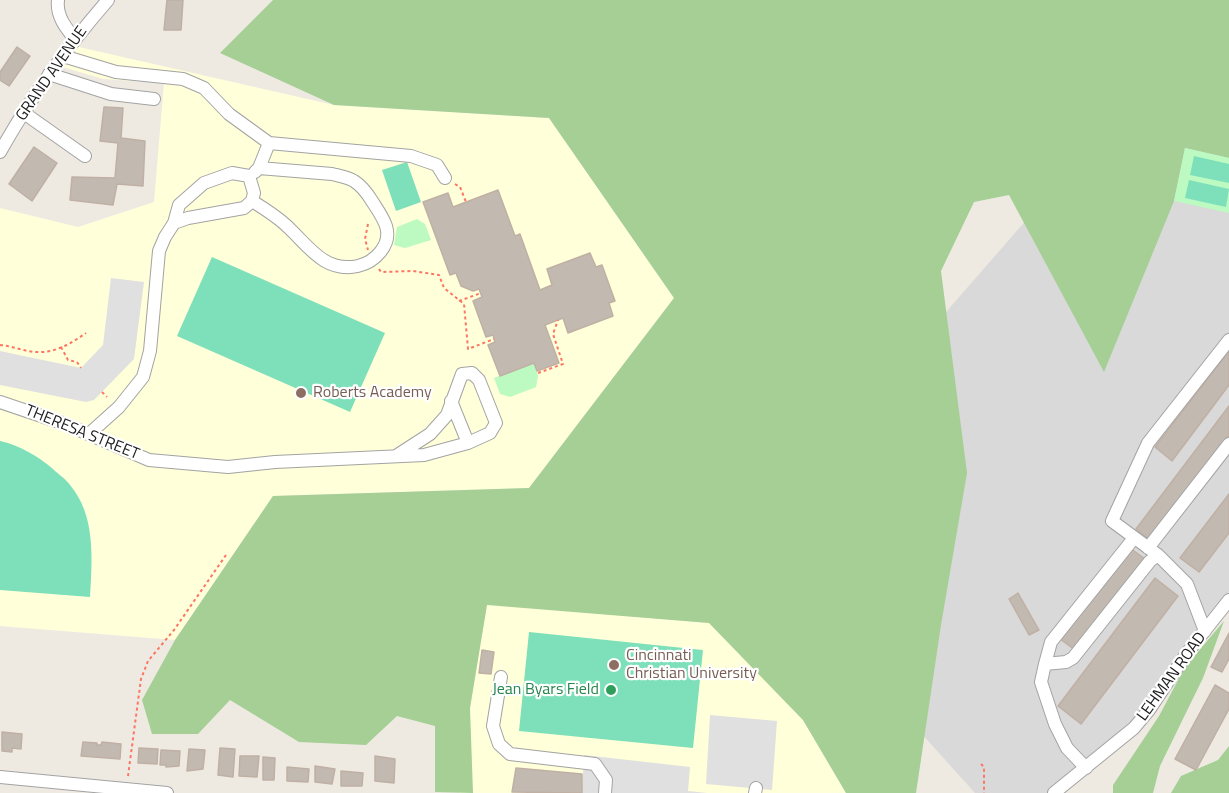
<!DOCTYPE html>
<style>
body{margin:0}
canvas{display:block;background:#eeeae2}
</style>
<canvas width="1229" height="793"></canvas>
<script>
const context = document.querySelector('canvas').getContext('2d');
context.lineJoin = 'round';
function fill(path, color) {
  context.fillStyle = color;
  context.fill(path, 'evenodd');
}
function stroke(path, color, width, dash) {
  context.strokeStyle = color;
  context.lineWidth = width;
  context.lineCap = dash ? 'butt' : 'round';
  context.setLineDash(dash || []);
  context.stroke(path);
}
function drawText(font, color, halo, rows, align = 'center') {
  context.font = font + ' "Titillium Web",sans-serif';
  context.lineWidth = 4.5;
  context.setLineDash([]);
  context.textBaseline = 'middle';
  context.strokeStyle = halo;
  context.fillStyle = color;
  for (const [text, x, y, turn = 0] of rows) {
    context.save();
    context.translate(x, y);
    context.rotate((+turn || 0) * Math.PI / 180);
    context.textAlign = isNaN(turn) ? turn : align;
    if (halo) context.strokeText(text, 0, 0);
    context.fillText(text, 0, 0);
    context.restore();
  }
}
fill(new Path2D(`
 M1229,120V600L1149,710L1054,793H975L747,540L1049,194Z`), '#dad9d9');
fill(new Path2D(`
 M70,45L334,105L549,118L674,298L529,488L273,496L175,640L0,626V208L78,227L154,202L164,83L103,79L56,65Z
 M487,604L709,623L803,720L846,793H459L470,708Z`), '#ffffda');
fill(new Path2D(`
 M273,0H1229V158L1185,148L1174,201L1104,372L1009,195L974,202L941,271L967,473L941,625L916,793H846L803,720L709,623L487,605L470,708L473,793L435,792V726L397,716L366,745L299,742L230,700L198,734H152L142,700L175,640L273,496L529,488L674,298L549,118L334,105L220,53Z
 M1224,621L1203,678L1160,766L1153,793H1113V785L1159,716L1185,667Z
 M1229,746V793H1171L1181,776L1218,760Z`), '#a5cf95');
fill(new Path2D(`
 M1185,148L1229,158V213L1174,201Z
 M417,219L425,224L431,240L405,248L394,245L397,227Z
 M534,363L538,376L536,387L510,397L500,394L494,378Z`), '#bcfac2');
fill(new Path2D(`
 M1194,156L1229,164V183L1190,175Z
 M407,162L421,202L396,211L382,170Z
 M1189,180L1229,189L1226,207L1185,198Z
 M212,257L385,333L350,412L177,336Z
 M0,441C19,445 38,456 53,469C58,474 66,479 70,485C96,516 92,559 90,597L0,590Z
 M529,632L703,650L693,748L519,731Z`), '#7de0bb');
fill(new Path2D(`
 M111,278L144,282L134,359L94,400L86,402L0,385V351L81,368L103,345Z
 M710,715L777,721L772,790L706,784Z
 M584,755L690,767L688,791L707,793H582Z`), '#e0e0e0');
const building = new Path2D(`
 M167,0H183L181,30H164Z
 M17,47L30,56L9,86L0,80V72Z
 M104,107L123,108L121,138L145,141L143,186L117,184L113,205L70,200L72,177L115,178L118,143L100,141Z
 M34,147L57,163L32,201L9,184Z
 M498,190L515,236L520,234L540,290L552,285L547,269L590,253L596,267L602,265L615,301L609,303L613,316L568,333L563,318L545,325L559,363L537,371L534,363L500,376L488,345L495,342L493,335L486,337L473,301L482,297L479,289L473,291L461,286L456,273L450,275L423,202L448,193L453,207Z
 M1229,351V385L1172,461L1155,447Z
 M1229,406V440L1151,541L1136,529Z
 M1229,494V533L1199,572L1180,558Z
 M1130,548L1145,559L1075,650L1060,639Z
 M1155,578L1178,596L1081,724L1058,706Z
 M1018,593L1039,630L1029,635L1009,599Z
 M1229,633V659L1222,672L1211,667Z
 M482,650L494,652L491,674L479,673Z
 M1215,685L1229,693V709L1196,770L1175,759Z
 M2,732L22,734L21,749L12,748V752L2,751Z
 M83,742L97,743V745H101L102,742L121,744L120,759L81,756Z
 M139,748L158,749L157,764L138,763Z
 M220,748L235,749L233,777L218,775Z
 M189,749L205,750L203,769L187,771Z
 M161,750L180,751L179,766L166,767V765H160Z
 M240,756H259L257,777L239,776Z
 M375,756L395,759L394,783L375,781Z
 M263,757L275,758L274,780H263Z
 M315,766L335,769L332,784L315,782Z
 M287,767L309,769L308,782L287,781Z
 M516,768L582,774V793L512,792Z
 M341,771L363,773L362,786H341Z`);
fill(building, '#c2b9b1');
stroke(building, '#c0b0a4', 1.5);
const minor = new Path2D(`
 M58,0C56,16 66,28 75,39
 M63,56L116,72L183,79L204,88L229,114L269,143L411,156L437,165L445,178
 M49,74L111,94L154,99
 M24,113L85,156
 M0,152C31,97 67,47 108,0
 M255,172L259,168L269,143
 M252,201C265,209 278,217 289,228C309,247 325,273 358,266C375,262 392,245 386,226C383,217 377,209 372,201C367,193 362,186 354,181C347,177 340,176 332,174L259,168
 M451,401L468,443
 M0,402L65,424L149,460L228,467L275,462L424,455L468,443L490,433L496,423L479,380L472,373L462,374L447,415L430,434L396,456
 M89,434L119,407L143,377L150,351L159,251L165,237L174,223L179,205L204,183L232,173L249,176L254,193L252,201L244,208L188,218L174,223
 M1148,548L1229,444
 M1205,631L1187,584L1158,555L1112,521L1148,443L1229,340
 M1045,664L1066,662L1073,658L1150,561L1158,555
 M501,677L493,726L499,744L510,754L595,764L606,780L605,793
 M1086,768L1067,748L1055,724L1041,682L1045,664L1051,642L1134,538
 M0,777L167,793
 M755,793L756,788
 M1054,793L1134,728L1149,710L1187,653L1229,600`);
stroke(minor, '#a3a3a3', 14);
stroke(new Path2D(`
 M455,184L460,187L466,202
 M368,224L365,239L368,250
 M379,269L381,272L413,271L439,275L444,288L464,304L468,349L494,339
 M459,301L481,293
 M0,345C13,346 25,352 38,352C55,353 72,343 86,333
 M61,347L68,360L77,362L81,368
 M538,373L563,364L553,334L558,320
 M102,392L107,397
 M981,764L984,767V793
 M128,776L141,679L148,661L174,630L226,555`), '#fd7564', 2, [3, 3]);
stroke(minor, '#fff', 12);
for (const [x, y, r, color] of [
 [301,393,6,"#8d6e63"],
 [614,665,6,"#8d6e63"],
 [611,690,6,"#2e9e5b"]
]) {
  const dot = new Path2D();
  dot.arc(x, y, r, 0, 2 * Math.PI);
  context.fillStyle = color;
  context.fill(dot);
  stroke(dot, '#fff', 2);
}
drawText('16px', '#1c1c1c', '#fff', [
 ["GRAND AVENUE",52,74,-55],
 ["THERESA STREET",82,433,22],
 ["LEHMAN ROAD",1172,677,-54]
]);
drawText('16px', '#785e54', '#fff', [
 ["Roberts Academy",313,393],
 ["Cincinnati",626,656],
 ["Christian University",626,674]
], 'left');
drawText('16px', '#27864d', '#fff', [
 ["Jean Byars Field",599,690]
], 'right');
</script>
